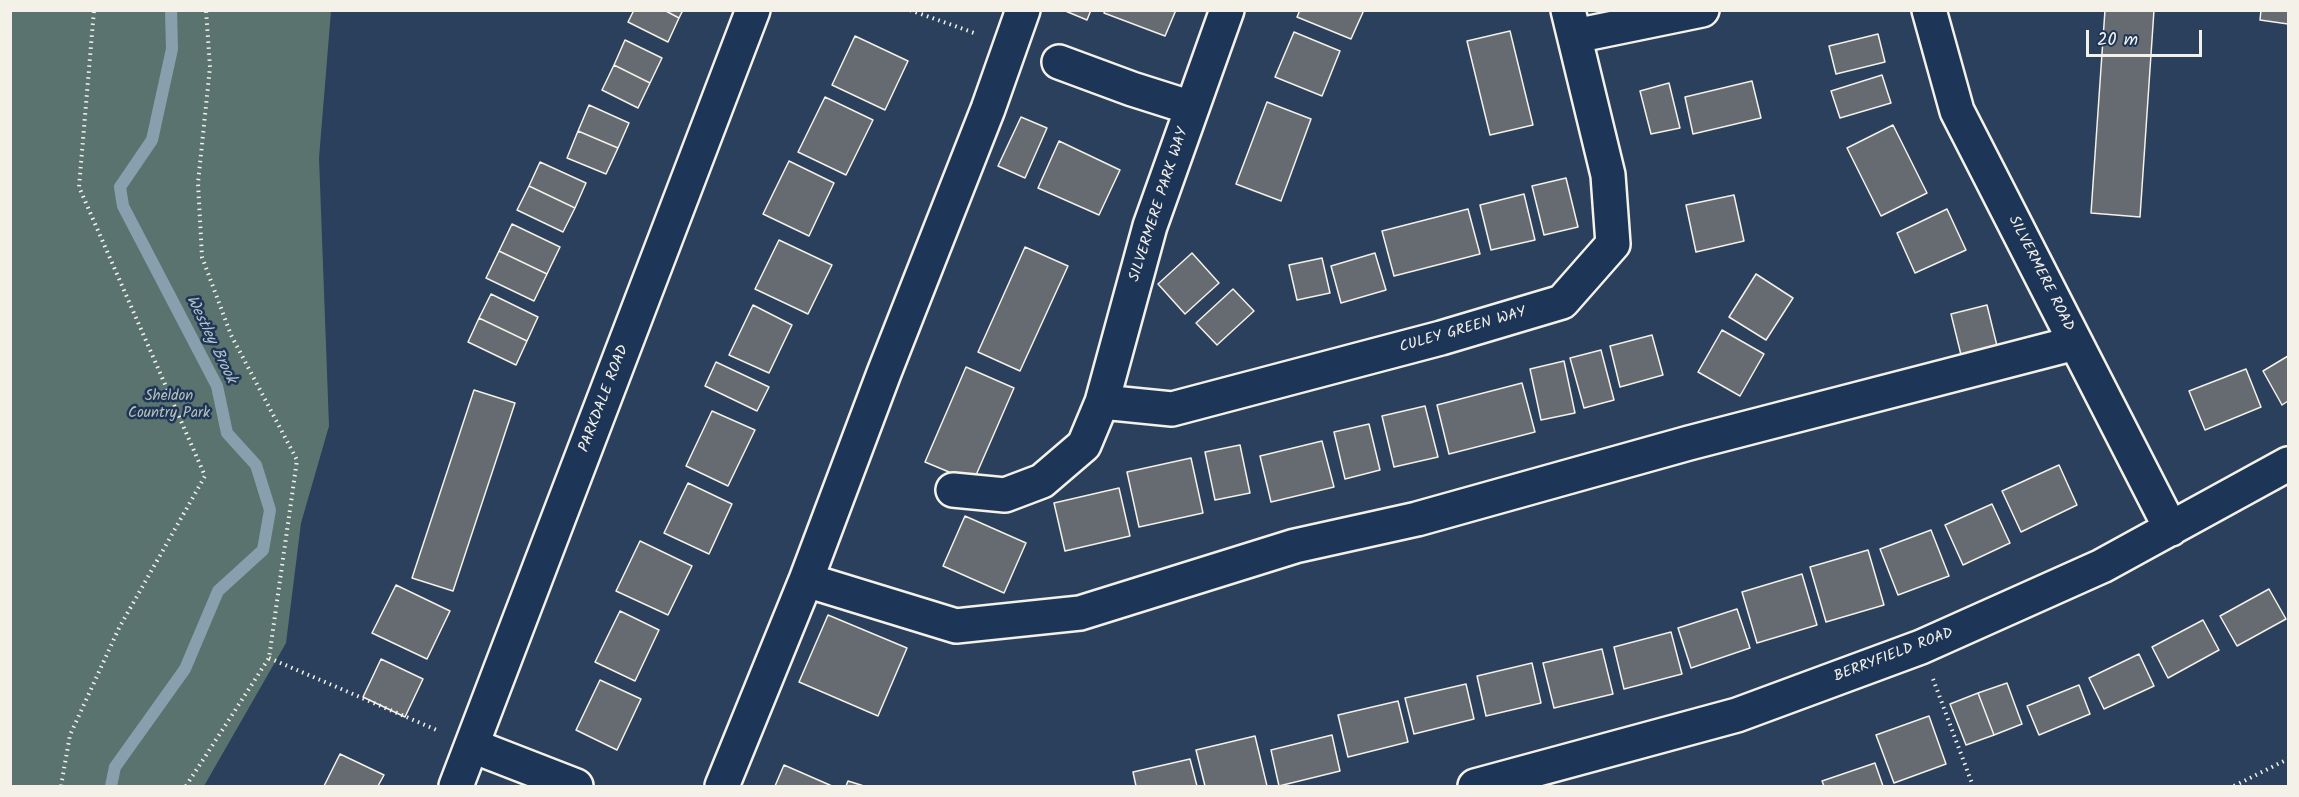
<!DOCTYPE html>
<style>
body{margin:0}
#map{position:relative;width:2299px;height:797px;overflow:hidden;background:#2b405c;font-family:Kalam,sans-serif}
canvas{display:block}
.frame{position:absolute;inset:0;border:12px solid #f4f1e8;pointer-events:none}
.scale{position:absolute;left:2086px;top:30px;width:116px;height:27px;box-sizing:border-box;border:3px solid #f4f1e8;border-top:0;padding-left:8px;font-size:18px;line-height:21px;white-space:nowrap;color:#f4f1e8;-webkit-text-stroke:4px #1d3557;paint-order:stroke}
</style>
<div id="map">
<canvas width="2299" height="797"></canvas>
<div class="frame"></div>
<div class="scale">20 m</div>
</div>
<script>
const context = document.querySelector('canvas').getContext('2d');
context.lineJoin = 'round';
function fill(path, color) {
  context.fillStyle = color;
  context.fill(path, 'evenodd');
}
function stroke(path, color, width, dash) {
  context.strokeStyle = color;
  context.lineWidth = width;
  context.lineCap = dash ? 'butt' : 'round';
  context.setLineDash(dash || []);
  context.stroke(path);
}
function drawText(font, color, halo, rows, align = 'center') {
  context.font = font + ' Kalam,sans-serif';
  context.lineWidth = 5;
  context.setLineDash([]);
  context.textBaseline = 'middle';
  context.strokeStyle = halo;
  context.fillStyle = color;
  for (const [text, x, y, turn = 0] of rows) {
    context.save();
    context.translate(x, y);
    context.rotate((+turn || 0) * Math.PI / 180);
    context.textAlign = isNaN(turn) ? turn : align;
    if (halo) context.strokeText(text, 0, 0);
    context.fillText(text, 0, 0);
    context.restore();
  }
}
fill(new Path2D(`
 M10,11H331L319,158L329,426L301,523L286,643L204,786H11Z`), '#5b736f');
stroke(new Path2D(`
 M111,786L115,767L185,669L218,591L263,550L270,510L256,465L227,433L217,386L123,206L120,187L152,140L172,49L171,10`), '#88a0ae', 12);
const building = new Path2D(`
 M634,10H664L679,18L668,42L628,22Z
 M664,10H683L679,18Z
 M1063,10H1091L1087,20Z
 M1105,10H1176L1165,36L1104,13Z
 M1300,10H1364L1351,39L1297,17Z
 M2105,10H2154L2140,217L2091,213Z
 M2261,10H2288V24L2260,20Z
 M1510,31L1533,125L1490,135L1467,41Z
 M1294,32L1340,51L1322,96L1275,77Z
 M1878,34L1885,62L1836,74L1829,46Z
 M855,36L908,61L885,110L832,85Z
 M625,40L662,58L650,83L614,65Z
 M614,65L650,83L638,108L602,90Z
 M1882,75L1891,103L1840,118L1831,91Z
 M1752,81L1761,118L1693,134L1685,97Z
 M1669,83L1680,128L1651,134L1640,91Z
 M825,97L873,120L846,175L798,152Z
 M1267,102L1311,119L1281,201L1236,184Z
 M589,105L629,123L618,148L578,131Z
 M1021,117L1047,128L1025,178L998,166Z
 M1893,125L1927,193L1881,216L1847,148Z
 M578,131L618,148L606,174L567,158Z
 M1059,141L1120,170L1099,215L1038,188Z
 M789,161L834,183L809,236L763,214Z
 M540,162L586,183L575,208L529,186Z
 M1566,178L1578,227L1544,235L1532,186Z
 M529,186L575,208L563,232L517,210Z
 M1524,194L1535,240L1491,250L1480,205Z
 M1734,195L1744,241L1696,252L1686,205Z
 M1468,209L1480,254L1394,276L1382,231Z
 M1947,209L1966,250L1915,273L1897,233Z
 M512,224L560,247L547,274L499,251Z
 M779,240L832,265L808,314L755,289Z
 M1025,247L1068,266L1020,371L978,352Z
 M499,251L547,274L534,301L486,278Z
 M1192,253L1219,283L1185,314L1158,284Z
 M1375,253L1386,290L1341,303L1331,266Z
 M1322,258L1330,293L1297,300L1289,265Z
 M1756,274L1793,298L1766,340L1729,317Z
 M1233,289L1254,311L1217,345L1196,323Z
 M491,294L538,317L527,341L479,318Z
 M753,305L792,325L769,373L729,355Z
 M1987,305L1999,354L1963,363L1951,314Z
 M479,318L527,341L516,365L468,342Z
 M1722,330L1764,354L1740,396L1698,372Z
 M1652,335L1663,375L1620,387L1610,346Z
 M1601,350L1614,400L1584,408L1570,358Z
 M2288,356V401L2282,405L2263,371Z
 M1564,361L1575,413L1541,420L1530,369Z
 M716,362L769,387L757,411L705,386Z
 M966,367L1014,388L973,482L925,462Z
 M2246,369L2261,407L2205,430L2189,391Z
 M1522,383L1535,432L1449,454L1437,405Z
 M474,390L515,403L453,591L412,578Z
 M1425,406L1438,457L1394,467L1382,416Z
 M712,411L755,430L728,486L686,466Z
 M1369,424L1380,470L1345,479L1334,432Z
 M1322,441L1334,487L1271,502L1260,456Z
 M1240,445L1250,493L1215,500L1205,452Z
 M1191,458L1203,513L1139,527L1127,472Z
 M2059,465L2077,505L2021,532L2002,491Z
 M688,483L732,504L709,554L664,533Z
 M1119,488L1130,536L1065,551L1054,503Z
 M1992,504L2010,543L1963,565L1945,525Z
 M965,516L1026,543L1004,593L943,566Z
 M1931,530L1949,576L1898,595L1880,549Z
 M640,541L692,566L668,615L616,591Z
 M1868,550L1884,605L1826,622L1810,567Z
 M1802,574L1817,625L1757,643L1742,592Z
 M396,585L450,611L427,659L372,633Z
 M2269,589L2286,619L2237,646L2220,616Z
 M1737,609L1750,648L1691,668L1678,628Z
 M620,611L659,630L635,681L595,662Z
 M828,615L907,648L878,716L799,682Z
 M2203,620L2219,650L2168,678L2152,647Z
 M1671,632L1682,674L1624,689L1614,647Z
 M1602,649L1613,694L1554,708L1543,663Z
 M2139,654L2154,686L2104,709L2089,678Z
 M381,659L423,679L405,717L363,697Z
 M1532,663L1541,703L1486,716L1477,676Z
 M600,680L641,699L617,750L576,730Z
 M2007,683L2022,724L1994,735L1978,693Z
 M1466,684L1474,719L1414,734L1405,698Z
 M2079,685L2090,714L2039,735L2027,706Z
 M1978,693L1994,735L1966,745L1950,704Z
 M1398,701L1408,742L1348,757L1338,715Z
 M1929,716L1946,764L1894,783L1876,735Z
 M1332,735L1340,771L1279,786L1271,750Z
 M1255,736L1267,786H1205L1196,750Z
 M340,754L384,775L378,786H324Z
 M1190,759L1197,786H1136L1133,772Z
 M1875,763L1883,786H1824L1822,781Z
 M784,765L832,786H775Z
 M848,781L864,786H846Z`);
fill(building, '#656b71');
stroke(building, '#f4f1e8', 1.5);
const minor = new Path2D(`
 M1929,10L1957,111L2171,529
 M1575,36L1702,10
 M1059,62L1132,89L1192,108
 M1102,402L1172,409L1441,338L1562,302L1613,244L1608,175L1568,10
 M953,490L1005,495L1042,481L1084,445L1102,402L1150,226L1227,10
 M806,580L884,373L988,109L1023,10
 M473,746L576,786
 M456,786L753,10
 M722,786L806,580L956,626L1080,613L1295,546L1417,519L1689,443L2075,343
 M1475,786L1737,715L1921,647L2102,566L2288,464`);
stroke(minor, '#f4f1e8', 38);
stroke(new Path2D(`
 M910,10L977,34
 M269,658L439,731
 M1933,679L1973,786
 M61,786L70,735L119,628L205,476L79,187L94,10
 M186,786L269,658L297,460L231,335L202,257L198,183L210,67L206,10
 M2234,786L2288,759`), '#f4f1e8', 4, [1.5, 4.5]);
stroke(minor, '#1d3557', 33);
drawText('15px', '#f4f1e8', '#1d3557', [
 ["SILVERMERE PARK WAY",1160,205,-72],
 ["SILVERMERE ROAD",2040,274,63],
 ["CULEY GREEN WAY",1463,331,-16],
 ["PARKDALE ROAD",605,399,-69],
 ["BERRYFIELD ROAD",1894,656,-21]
]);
drawText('15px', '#b7bfb8', '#1d3557', [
 ["Sheldon",169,397],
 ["Country Park",169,414]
]);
drawText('italic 16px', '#b5c2c6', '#1d3557', [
 ["Westley Brook",210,340,64]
]);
</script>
